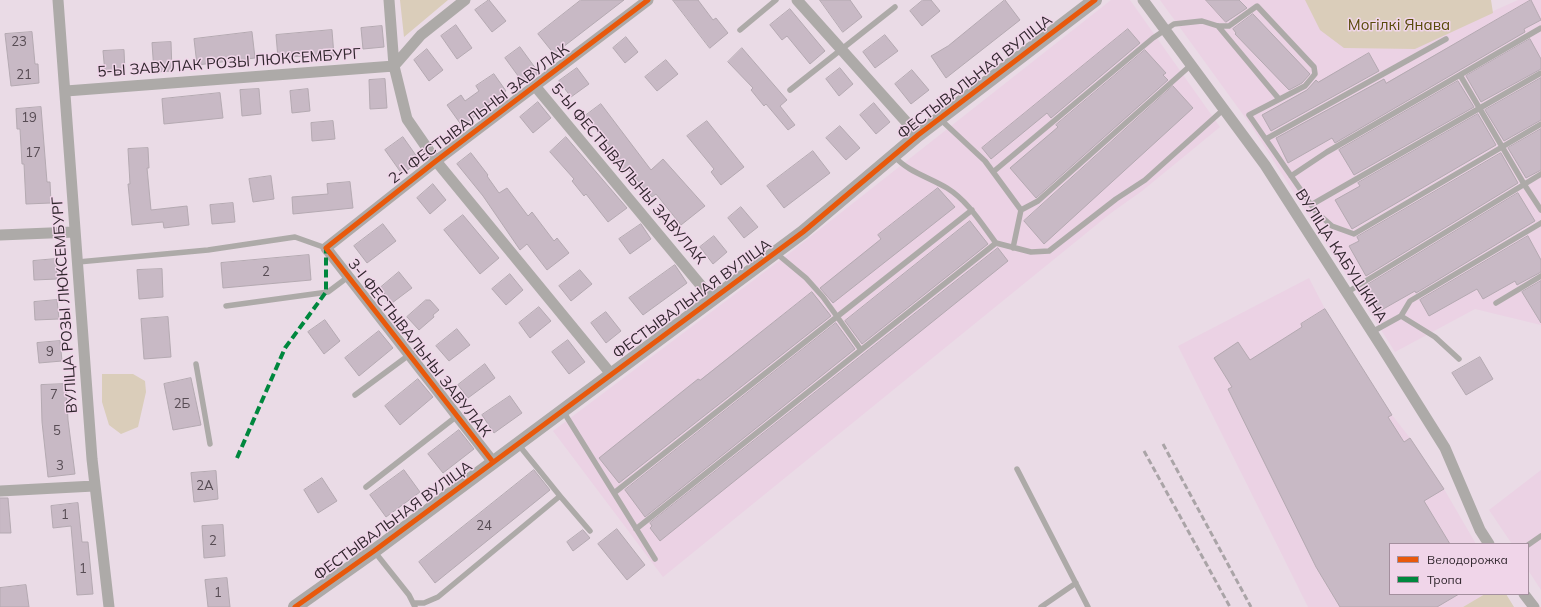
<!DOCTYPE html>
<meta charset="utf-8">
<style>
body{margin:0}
#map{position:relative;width:1541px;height:607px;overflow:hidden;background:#eadbe6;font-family:Mulish,sans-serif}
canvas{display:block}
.legend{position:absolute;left:1389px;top:543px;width:140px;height:52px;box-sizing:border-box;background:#f0d5e9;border:1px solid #a48f9e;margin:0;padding:5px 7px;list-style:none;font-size:12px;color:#31272e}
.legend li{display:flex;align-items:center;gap:8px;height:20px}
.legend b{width:20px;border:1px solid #a48f9e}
</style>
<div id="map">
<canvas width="1541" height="607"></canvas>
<ul class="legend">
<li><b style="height:5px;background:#e8590c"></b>Велодорожка</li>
<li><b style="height:5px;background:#00873e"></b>Тропа</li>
</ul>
</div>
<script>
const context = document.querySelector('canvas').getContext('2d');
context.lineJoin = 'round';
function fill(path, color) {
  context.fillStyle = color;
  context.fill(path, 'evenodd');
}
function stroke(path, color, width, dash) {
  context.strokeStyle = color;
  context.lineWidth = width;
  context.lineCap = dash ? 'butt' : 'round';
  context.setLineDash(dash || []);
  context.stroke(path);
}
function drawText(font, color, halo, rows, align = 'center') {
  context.font = font + ' Mulish,sans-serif';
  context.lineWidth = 3;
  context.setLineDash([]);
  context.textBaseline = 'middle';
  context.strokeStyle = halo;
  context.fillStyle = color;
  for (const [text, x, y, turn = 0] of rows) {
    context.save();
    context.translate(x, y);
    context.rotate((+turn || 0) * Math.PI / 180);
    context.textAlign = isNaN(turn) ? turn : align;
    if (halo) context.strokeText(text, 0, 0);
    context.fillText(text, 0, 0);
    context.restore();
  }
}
fill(new Path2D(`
 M1111,0H1130L1220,127L1142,191L1111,213L663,577L553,431L791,252Z
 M1160,0H1376L1415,46L1518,0H1541V325L1475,309L1395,352L1252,127Z
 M1309,278L1325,309L1392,415L1410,438L1444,489L1476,544H1390V594H1485L1463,607H1308L1178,346Z
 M1541,470V590L1528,570V544H1512L1489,510Z`), '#ebd2e4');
fill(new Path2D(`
 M400,0H448L404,37Z
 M1305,0H1491L1493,13L1415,49L1344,48L1320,30Z
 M102,374H133L145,381L146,392L138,427L121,434L109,425L102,402Z
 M1485,594H1506L1514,607H1463Z`), '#dacdba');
const building = new Path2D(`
 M489,0L506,21L492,32L475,10Z
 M581,0H624L554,54L538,34Z
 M673,0H698L713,20L716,18L728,33L710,48Z
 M820,0H850L862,17L843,32Z
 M923,0H931L940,11L922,26L910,11Z
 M1005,0L1020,20L946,78L931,56L948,46Z
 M1206,0H1239L1247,8L1226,22Z
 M1531,0L1541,20L1524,29L1525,32L1335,143L1332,138L1288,163L1276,138L1384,79L1386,83Z
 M790,9L825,51L810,64L787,36L782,40L770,25Z
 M1253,14L1310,74L1302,83L1289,90L1235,34L1236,33L1233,29Z
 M456,25L472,48L457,59L441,36Z
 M382,26L384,47L363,49L361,28Z
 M1128,29L1140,43L1051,118L1047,113L991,159L982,148Z
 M332,30L334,56L313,59V55L278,58L276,35Z
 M32,32L35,64H38L39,83L11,86L5,34Z
 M252,32L255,58L197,65L194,39Z
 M885,35L898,51L875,68L863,52Z
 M626,37L638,52L625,63L613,48Z
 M1530,39L1541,59V69L1481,102L1466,76Z
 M171,42L172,71L154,72L152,43Z
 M520,47L539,73L524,84L505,58Z
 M742,48L787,100L780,106L795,125L788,130L766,104L764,106L751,90L753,88L728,62Z
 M427,49L443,70L429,81L414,60Z
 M124,50L125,72L105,73L103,51Z
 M1145,50L1166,73L1163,75L1168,80L1036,198L1010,168L1058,127L1056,125Z
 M1369,53L1379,71L1271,131L1262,115L1307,90L1316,80L1318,82Z
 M666,60L678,74L657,91L645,77Z
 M577,68L589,84L571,97L559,81Z
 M840,68L853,84L839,96L826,79Z
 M912,70L929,90L911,104L895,84Z
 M494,74L506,91L476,112L478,114L462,126L447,105L461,95L465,101L479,91L476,86Z
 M1541,78V120L1504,141L1485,110Z
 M385,79L387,108L370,109L369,80Z
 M1458,81L1474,107L1354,175L1339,150Z
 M1173,86L1193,108L1044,244L1024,221Z
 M259,89L261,114L242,116L240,90Z
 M308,89L310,111L292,113L290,91Z
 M220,93L223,118L164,124L162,99Z
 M538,102L551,118L533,133L520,117Z
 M874,103L890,122L876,134L860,115Z
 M601,104L651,170L663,159L705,206L681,225L656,194L652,197L626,167L623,170L606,149L610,146L585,116Z
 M41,107L47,182H50L51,203L26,204L24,164H22L20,129H17L16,109Z
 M1478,114L1496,145L1352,229L1335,200L1360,186L1358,183Z
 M333,121L335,139L312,141L311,123Z
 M707,121L744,167L721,185L711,172L714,169L687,136Z
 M840,126L860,148L846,160L826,138Z
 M1541,129V170L1526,178L1508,148Z
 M403,137L420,161L402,174L385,150Z
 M566,137L627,208L608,222L586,194L584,196L572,181L574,179L550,152Z
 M148,148L149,168H147L151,210L187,206L189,225L164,228L163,222L132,225L128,184H130L128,149Z
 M813,151L830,173L784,208L767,186Z
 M471,153L488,175L487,176L499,193L507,188L528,216L532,212L554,241L557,238L569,253L547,270L527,244L520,250L483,196L457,164Z
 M1501,153L1518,183L1366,276L1349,246L1359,241L1357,237Z
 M271,176L274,199L253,202L249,179Z
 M350,182L353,208L293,214L292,197L328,194L327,184Z
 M433,184L446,200L430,214L417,198Z
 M938,188L955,207L833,303L820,288L881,239L878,235Z
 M1518,193L1535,221L1416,293L1415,291L1378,312L1364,287Z
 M233,203L235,222L212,224L210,205Z
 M741,207L758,227L744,238L728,218Z
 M463,215L499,258L480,274L444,230Z
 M970,221L988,244L862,344L845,321Z
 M383,224L396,241L367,263L354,246Z
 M641,224L651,239L630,254L619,239Z
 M714,236L727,252L713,264L700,247Z
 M1528,236L1541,260V272L1517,285L1515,281L1483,299L1477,289L1429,316L1420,300Z
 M998,248L1008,261L660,541L650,528L652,526L650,523Z
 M309,255L311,280L223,288L221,263Z
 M56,259L57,279L34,280L33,261Z
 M675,265L687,283L643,315L629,298Z
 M162,269L163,297L139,299L137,270Z
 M580,270L592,284L571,301L559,286Z
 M399,272L412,288L392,303L380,288Z
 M510,274L523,290L506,305L492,289Z
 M1541,281V323L1522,292Z
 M812,292L831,316L619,483L599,458L698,379L700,380Z
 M57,300L59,319L35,320L34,302Z
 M426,300H430L439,310L433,315L434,317L419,330L407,317Z
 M539,307L551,321L530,338L519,323Z
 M1325,309L1392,415L1388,417L1404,442L1410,438L1444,489L1424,501L1450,544H1390V594H1459L1437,607H1340L1316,567L1228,389L1232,387L1214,358L1238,342L1250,360L1302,327L1301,324Z
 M606,312L621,331L606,343L591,323Z
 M168,317L171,357L144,359L141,319Z
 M325,320L340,341L324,354L308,332Z
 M836,323L855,349L645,517L625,490Z
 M457,329L470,345L449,361L436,346Z
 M379,331L393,348L359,376L345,358Z
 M568,340L585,362L569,374L552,352Z
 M60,341L62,361L39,363L37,343Z
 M1480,357L1493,379L1466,395L1452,373Z
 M485,364L495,378L468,398L458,385Z
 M191,378L201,425L173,430L164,384Z
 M418,379L433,397L400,425L385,406Z
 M66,384L68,420L75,474L48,477L42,422L41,385Z
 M510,396L522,413L494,433L482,415Z
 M459,430L474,449L443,473L428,454Z
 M404,470L420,492L386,517L370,495Z
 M534,470L550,490L435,583L419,562Z
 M216,471L218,499L194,502L191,473Z
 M322,478L337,501L318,513L304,490Z
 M0,498H8L11,533H0Z
 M78,503L82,542H88L93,594L77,595L71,526L53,528L51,506Z
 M223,525L225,556L204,558L202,526Z
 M617,529L645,565L627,580L598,544Z
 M583,530L590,538L573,551L567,542Z
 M227,578L230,607H208L205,580Z
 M26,585L29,607H0V588Z`);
fill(building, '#c8b9c5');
stroke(building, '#b4a9b1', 1);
stroke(new Path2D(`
 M1218,26L1279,99
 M740,30L776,0
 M1460,75L1524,184L1541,210
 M790,90L895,7
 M940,119L985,161L1021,210L1038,201L1191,65
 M1266,139L1446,39
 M993,172L1153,38L1174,24L1202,21L1218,26H1229L1257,6L1314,67L1315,74L1305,86L1249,115L1316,212L1332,226L1354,234L1541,124
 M1291,176L1327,152L1541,28
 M1311,205L1541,73
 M996,243L1031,252L1049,251L1116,199L1145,180L1224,109
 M1013,248L1021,210
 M776,253L806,278L823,297L861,350L996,243C981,223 968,201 947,188C929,177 908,172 894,156
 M78,262L208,250L295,237L326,248
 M1346,293L1541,174
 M1496,303L1541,276
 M226,306L328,292L348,277
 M1401,316L1435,337L1459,359
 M1372,332L1401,316L1410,301L1541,223
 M196,364L210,444
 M355,395L409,355
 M563,411L655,559
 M1017,469L1088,607
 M366,487L457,416
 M614,493L972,210
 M560,496L590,531
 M636,529L861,350
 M1528,545L1541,536
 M374,551L409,595L415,607
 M413,603H424L438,597L560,496L518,444
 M1041,607L1076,583`), '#adaaa8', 5.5);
stroke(new Path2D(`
 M58,0L92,459L109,607
 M389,0L394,66L407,119L436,161L611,374
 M797,0L918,135
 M1143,0L1265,165L1383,349L1445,448L1480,530L1489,544
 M394,66L421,35L465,0
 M535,86L713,300
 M66,91L394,66
 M0,235L74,232
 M493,462L326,248L436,161L648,0
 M0,491L94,486
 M1524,594L1534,607`), '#adaaa8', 11);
stroke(new Path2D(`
 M295,607L374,551L803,232L918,135L1095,0`), '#adaaa8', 14);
stroke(new Path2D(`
 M1163,444L1251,607
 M1144,451L1230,607`), '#aaa4a7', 3, [6, 3]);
stroke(new Path2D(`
 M237,458L285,348L326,292V248`), '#00873e', 4, [8, 4]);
stroke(new Path2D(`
 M493,462L326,248L436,161L648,0
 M295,607L374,551L803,232L918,135L1095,0`), '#e8590c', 5);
drawText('13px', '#574c54', null, [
 ["23",19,42],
 ["21",24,75],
 ["19",29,118],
 ["17",33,153],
 ["2",266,272],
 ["9",50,352],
 ["7",54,395],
 ["2Б",182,404],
 ["5",57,431],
 ["3",60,466],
 ["2А",205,486],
 ["1",65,515],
 ["24",484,526],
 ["2",213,541],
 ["1",83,569],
 ["1",218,593]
]);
drawText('15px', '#584a08', '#f0d5e9', [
 ["Могілкі Янава",1399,25]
]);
drawText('15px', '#31272e', '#f0d5e9', [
 ["5-Ы ЗАВУЛАК РОЗЫ ЛЮКСЕМБУРГ",229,63,-4],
 ["ФЕСТЫВАЛЬНАЯ ВУЛІЦА",975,77,-38],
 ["2-І ФЕСТЫВАЛЬНЫ ЗАВУЛАК",479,114,-37],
 ["5-Ы ФЕСТЫВАЛЬНЫ ЗАВУЛАК",628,174,50],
 ["ВУЛІЦА КАБУШКІНА",1341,256,57],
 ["ФЕСТЫВАЛЬНАЯ ВУЛІЦА",692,299,-36],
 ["ВУЛІЦА РОЗЫ ЛЮКСЕМБУРГ",65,305,-94],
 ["3-І ФЕСТЫВАЛЬНЫ ЗАВУЛАК",419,348,52],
 ["ФЕСТЫВАЛЬНАЯ ВУЛІЦА",393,521,-36]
]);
</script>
